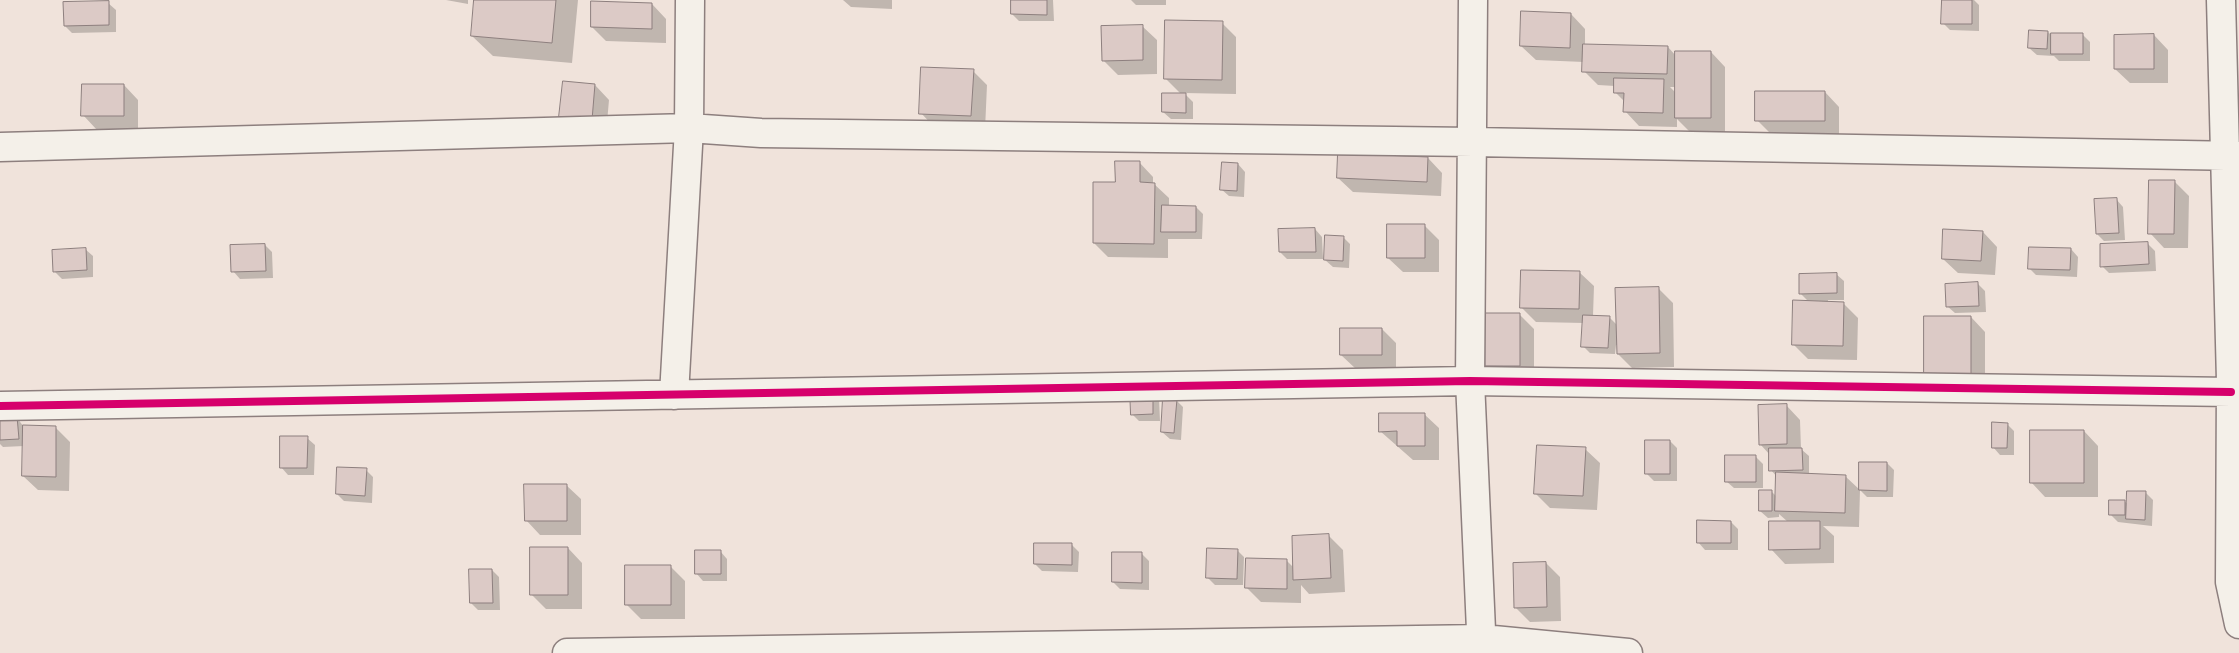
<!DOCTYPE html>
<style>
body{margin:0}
canvas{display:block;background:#f0e3db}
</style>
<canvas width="2239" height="653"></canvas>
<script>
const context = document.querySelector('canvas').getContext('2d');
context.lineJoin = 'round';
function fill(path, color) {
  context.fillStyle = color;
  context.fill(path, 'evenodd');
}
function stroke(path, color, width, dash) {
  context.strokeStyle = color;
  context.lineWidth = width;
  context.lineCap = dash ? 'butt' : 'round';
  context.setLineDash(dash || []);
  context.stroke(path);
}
fill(new Path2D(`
 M446,0H468V4Z
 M475,0H578L572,63L493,56L472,36Z
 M843,0H892V9L851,7Z
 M1012,0H1053L1054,21H1019L1012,14Z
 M1131,0H1166V5H1136Z
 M1943,0H1974L1979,5V31L1950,30L1943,23Z
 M108,3L116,10V32L72,33L65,26Z
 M652,4L666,19V43L606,41L592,27Z
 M1571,14L1585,29V45L1668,47L1676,56L1711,52L1725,67V132H1690L1677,119V127L1639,126L1625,111V102L1615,92V86L1598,85L1584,71V62L1536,60L1521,46ZM1670,87H1676V93Z
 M1222,23L1236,37V94L1184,93L1193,102V119H1171L1163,112L1181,94L1165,78Z
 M1142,26L1157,40V74L1118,75L1103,60Z
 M2048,32L2052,36L2082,34L2090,42V61H2059L2054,56L2037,55L2029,48Z
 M2154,35L2168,50V83H2130L2115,69Z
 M973,71L987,85L985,130L935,128L921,113Z
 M124,85L138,100V130H97L83,115Z
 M595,85L609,100L606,134L575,131L561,116Z
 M1825,92L1839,107V134H1771L1757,120Z
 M1428,158L1442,173L1441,196L1353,192L1338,178Z
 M1139,162L1153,177V183L1169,198V207H1196L1203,214L1202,239H1168V258L1108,257L1094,243L1116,183Z
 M1238,164L1245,172L1244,197L1229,196L1221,189Z
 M2174,181L2189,196L2188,248H2164L2150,233Z
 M2116,199L2123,207L2125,240L2104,241L2097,234Z
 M1424,225L1439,240V272H1403L1388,258Z
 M1315,229L1322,237L1323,259H1287L1280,252Z
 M1983,232L1997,247L1995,275L1958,273L1943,259Z
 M1343,237L1350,244L1349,268L1333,267L1325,260Z
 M2148,244L2155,251L2156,271L2109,273L2102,266Z
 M265,245L272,252L273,278L240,279L233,271Z
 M85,249L93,256V277L62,279L54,271Z
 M2071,249L2078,257L2077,277L2036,275L2029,268Z
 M1579,272L1594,286L1593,316L1609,317L1617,325L1658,288L1673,303L1674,367L1632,368L1618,354V345H1616L1615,354L1590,353L1583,346L1584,323L1536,322L1521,307Z
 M1836,274L1844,281V300H1828V303H1843L1858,318L1857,360L1808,359L1793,344L1809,302L1800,293Z
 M1978,284L1985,291L1986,312L1955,313L1947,306Z
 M1519,314L1534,329V380H1500L1486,366Z
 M1971,317L1985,332V395L1939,394Z
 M1382,329L1396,343V369H1356L1341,355Z
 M1132,392L1159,398L1160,421H1139L1132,414Z
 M1176,400L1183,407L1181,440L1170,439L1162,432Z
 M1786,405L1800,420L1801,449L1809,456V475L1845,476L1860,490L1859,527L1823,526L1834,536V563L1785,564L1771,549L1788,522L1779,514V517L1768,518L1760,511L1771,491L1777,497V477L1771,470L1770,455L1760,444Z
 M1424,414L1439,428V460H1413L1380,431Z
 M0,418H17L24,427L56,428L70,442L69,491L38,490L23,476L24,446L3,447L0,444Z
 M2007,424L2014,431V455H2000L1993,447Z
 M2084,431L2098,446V497H2045L2031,482Z
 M307,438L315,445L314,475H288L281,467Z
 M1670,441L1677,448V481H1654L1647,474Z
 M1585,449L1600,463L1597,510L1550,508L1535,493Z
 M1756,457L1763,464V488H1734L1726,481Z
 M1887,463L1894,470L1893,497H1867L1860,490Z
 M366,470L373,477L372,503L344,501L337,494Z
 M566,485L581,499V535H540L526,520Z
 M2145,492L2153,500L2152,526L2118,522L2111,515L2124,501L2128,504Z
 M1731,522L1738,529V550H1705L1698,542Z
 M1329,536L1343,550L1345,592L1309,594L1301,585V603L1261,602L1247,588L1286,560L1294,568Z
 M1072,545L1079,552L1078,572L1042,571L1035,564Z
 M568,548L582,563V609H546L531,594Z
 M1237,550L1244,557L1243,585H1215L1208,578Z
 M720,551L727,559V581H703L696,573Z
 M1142,554L1149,561V590L1120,589L1113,582Z
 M1546,563L1560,577L1561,621L1530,622L1515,607Z
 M671,567L685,581V619H641L627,605Z
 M492,570L499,577L500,610H478L471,603Z`), '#0003');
const building = new Path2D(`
 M474,0H556L552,43L471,36Z
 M1011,0H1047V15L1011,14Z
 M1942,0H1972V24H1941Z
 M109,1V25L64,26L63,2Z
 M591,1L652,3V29L591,27Z
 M1521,11L1571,13L1570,48L1520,46Z
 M1165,20L1223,21L1222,80L1164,79Z
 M1143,25V60L1102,61L1101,26Z
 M2029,30L2048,31L2047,49L2028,48Z
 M2051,33H2083V54H2051Z
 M2154,34V69H2114V35Z
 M1583,44L1668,46L1667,74L1582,72Z
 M1675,51H1711V118H1675Z
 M921,67L974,69L971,116L919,114Z
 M1614,78L1664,79L1663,113L1623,112L1624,93H1614Z
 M563,81L595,84L592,120L559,117Z
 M82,84H124V116H81Z
 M1755,91H1825V121H1755Z
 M1162,93H1186V113L1162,112Z
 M1338,153L1428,157L1427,182L1337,178Z
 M1115,161H1140V182L1155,183L1154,244L1093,243V182H1115Z
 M1222,162L1238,163L1237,191L1220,190Z
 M2149,180H2175L2174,234H2148Z
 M2117,198L2119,233L2096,234L2094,199Z
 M1162,205L1196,206V232H1161Z
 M1387,224H1425V258H1387Z
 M1315,228L1316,252H1279L1278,229Z
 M1943,229L1983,231L1981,261L1942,259Z
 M1325,235L1344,236L1343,261L1324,260Z
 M2148,242L2149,264L2100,267V244Z
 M265,244L266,271L231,272L230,245Z
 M2029,247L2071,248L2070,270L2028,269Z
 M86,248L87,270L53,272L52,250Z
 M1521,270L1580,271L1579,309L1520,308Z
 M1837,273V293L1799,294V274Z
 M1978,282L1979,306L1946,307L1945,284Z
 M1659,287L1660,353L1617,354L1615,288Z
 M1793,300L1844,302L1843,346L1792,345Z
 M1485,313H1520V366H1485Z
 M1583,315L1610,316L1608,348L1581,347Z
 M1924,316H1971V381L1924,380Z
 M1340,328H1382V355H1340Z
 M1130,390H1153V414L1131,415Z
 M1163,398L1177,399L1174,433L1161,432Z
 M1787,404V444L1759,445L1758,405Z
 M1379,413H1425V446H1397V431L1379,432Z
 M17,416L19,439L0,440V417Z
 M1992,422L2008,423L2007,448H1992Z
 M23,425L56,426V477L22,476Z
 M2030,430H2084V483H2030Z
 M280,436H308L307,468H280Z
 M1645,440H1670V474H1645Z
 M1537,445L1586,447L1583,496L1534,494Z
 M1769,448H1802L1803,470L1769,471Z
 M1725,455H1756V482H1725Z
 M1859,462H1887V491L1859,490Z
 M337,467L367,468L365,496L336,494Z
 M1776,472L1846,475L1845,513L1775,511Z
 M524,484H567V521H525Z
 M1759,490H1772V511H1759Z
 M2127,491H2146L2145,520L2126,519Z
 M2109,500H2125V515H2109Z
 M1697,520L1731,521V543H1697Z
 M1769,521H1820V549L1769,550Z
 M1329,534L1331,578L1293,580L1292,536Z
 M1034,543H1072V565L1034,564Z
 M530,547H568V595H530Z
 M1207,548L1238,549L1237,579L1206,578Z
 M695,550H721V574H695Z
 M1112,552H1142V583L1112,582Z
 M1246,558L1287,559V589L1245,588Z
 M1546,562L1547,607L1514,608L1513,563Z
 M625,565H671V605H625Z
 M469,569H492L493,603H470Z`);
fill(building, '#dccac6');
stroke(building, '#8d7f7e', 1);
const minor = new Path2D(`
 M690,0L689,128L761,133L1473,142L2239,156
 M1473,0L1470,381L1482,653
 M2221,0L2231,381L2230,582L2239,624
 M0,147L689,128L674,395
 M0,406L1470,381L2231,392
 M567,653L1483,639L1628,653`);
stroke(minor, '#8d7f7e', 31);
stroke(minor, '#f4f0e9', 28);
stroke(new Path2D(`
 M0,406L1470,381L2231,392`), '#d6006c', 8);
</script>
